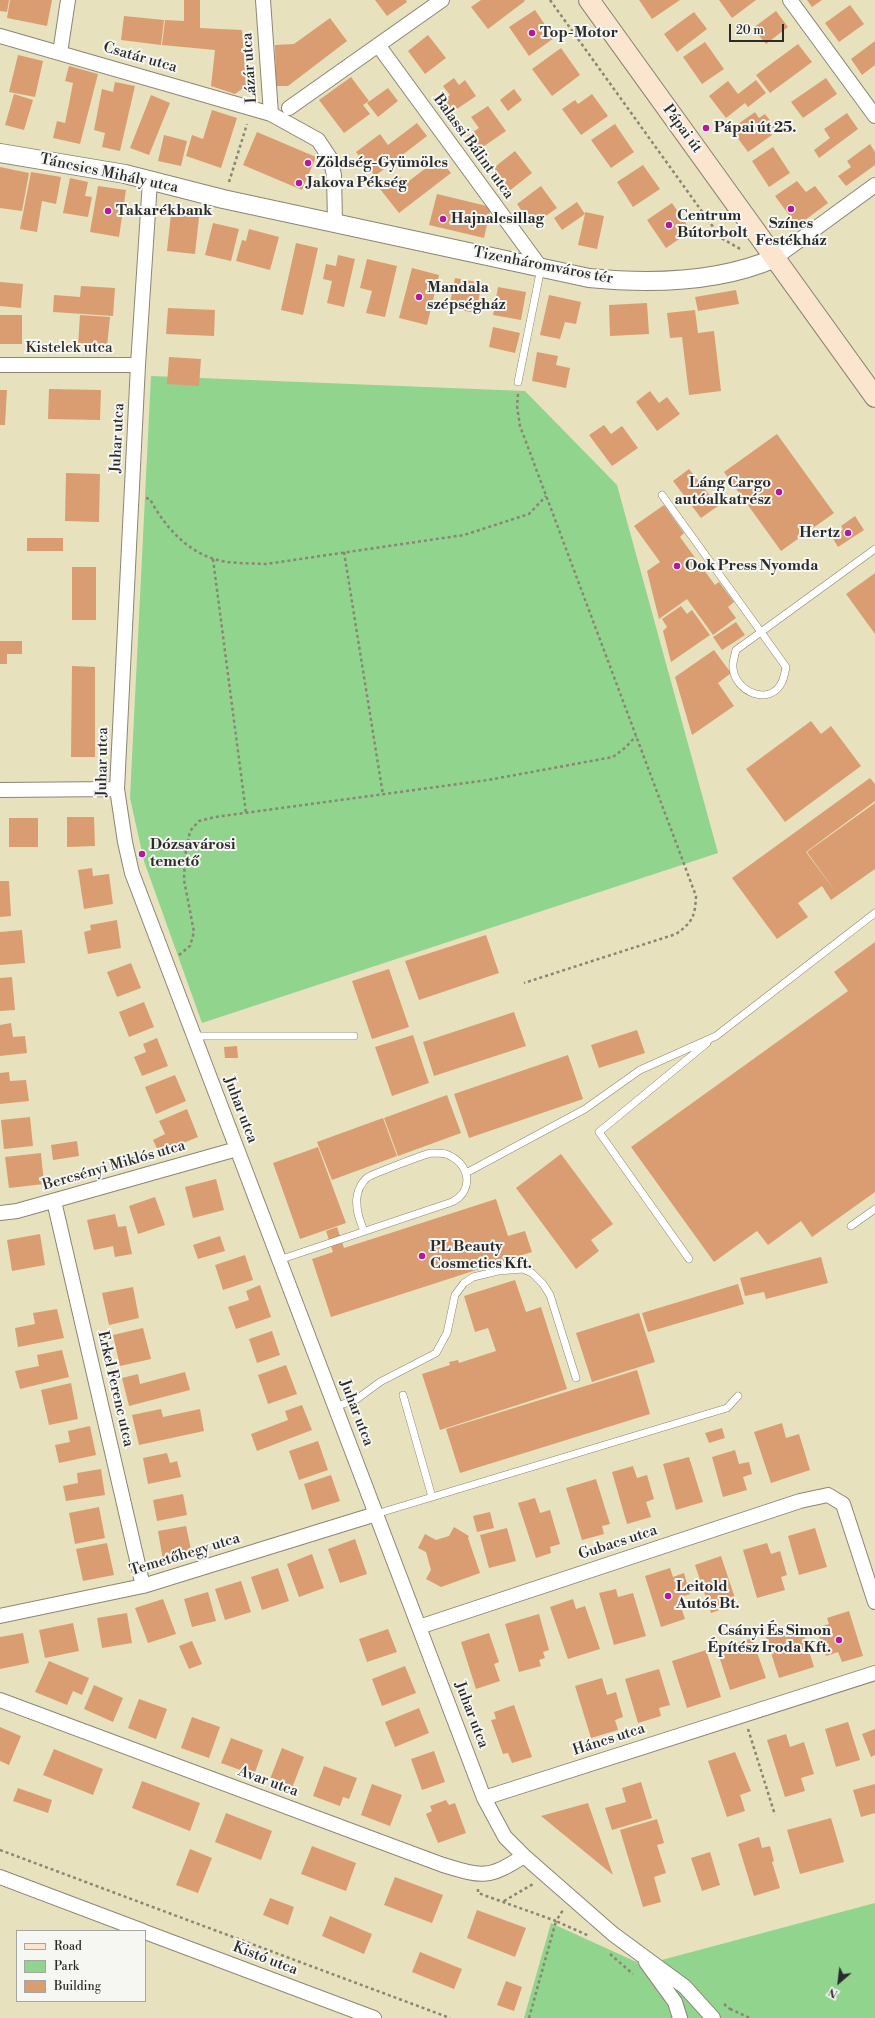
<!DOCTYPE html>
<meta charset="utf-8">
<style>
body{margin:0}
#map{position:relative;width:875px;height:2018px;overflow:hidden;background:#e8e1be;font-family:"Libre Bodoni",serif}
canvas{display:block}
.legend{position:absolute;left:16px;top:1930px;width:130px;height:72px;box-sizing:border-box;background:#f6f6f2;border:1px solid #a5a5a2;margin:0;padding:5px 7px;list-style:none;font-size:12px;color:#2b2b2b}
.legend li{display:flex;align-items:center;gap:8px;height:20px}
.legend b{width:20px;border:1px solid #a5a5a2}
.north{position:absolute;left:819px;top:1962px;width:40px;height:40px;-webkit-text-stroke:3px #f6f6f2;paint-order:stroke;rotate:208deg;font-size:11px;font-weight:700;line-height:16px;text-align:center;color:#2b2b2b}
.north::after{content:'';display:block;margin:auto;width:14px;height:18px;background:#2b2b2b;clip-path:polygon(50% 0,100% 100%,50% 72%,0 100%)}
.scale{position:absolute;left:729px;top:24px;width:55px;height:18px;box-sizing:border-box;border:2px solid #2b2b2b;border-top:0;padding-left:5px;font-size:12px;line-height:14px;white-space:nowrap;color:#2b2b2b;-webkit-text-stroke:3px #f6f6f2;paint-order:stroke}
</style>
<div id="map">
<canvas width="875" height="2018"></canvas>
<ul class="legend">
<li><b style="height:5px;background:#fce5cf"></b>Road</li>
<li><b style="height:11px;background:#90d48e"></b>Park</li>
<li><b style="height:11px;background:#da9d71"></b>Building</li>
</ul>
<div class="north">N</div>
<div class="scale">20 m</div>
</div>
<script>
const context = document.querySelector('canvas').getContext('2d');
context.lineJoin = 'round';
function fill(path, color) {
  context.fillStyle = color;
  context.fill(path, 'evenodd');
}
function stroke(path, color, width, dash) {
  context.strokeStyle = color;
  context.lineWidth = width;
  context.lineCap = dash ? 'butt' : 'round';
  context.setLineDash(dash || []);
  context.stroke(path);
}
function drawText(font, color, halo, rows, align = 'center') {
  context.font = font + ' "Libre Bodoni",serif';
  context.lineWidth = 4;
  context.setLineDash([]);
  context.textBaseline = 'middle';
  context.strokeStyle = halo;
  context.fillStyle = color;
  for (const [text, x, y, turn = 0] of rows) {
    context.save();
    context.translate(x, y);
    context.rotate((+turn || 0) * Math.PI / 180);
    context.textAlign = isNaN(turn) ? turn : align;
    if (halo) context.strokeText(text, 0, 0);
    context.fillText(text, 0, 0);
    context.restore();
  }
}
fill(new Path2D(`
 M151,376L525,391L617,485L718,853L202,1023L144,861L130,798Z
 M875,1903V2018H524L551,1923L643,1965Z`), '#90d48e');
fill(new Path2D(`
 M0,0H9L7,12L0,11Z
 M10,0H52L47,26L7,18Z
 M184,0H200V28L242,30L246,86L235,94L211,86L215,50L162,45L165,20L184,21Z
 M375,0H406L407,2L387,16Z
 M481,0H524L525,1L488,29L471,7Z
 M639,0H680L652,19Z
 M719,0H756L732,18Z
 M807,0H822L812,7Z
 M850,5L864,24L839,42L825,23Z
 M535,10L554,38L529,56L509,27Z
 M776,11L788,27L766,44L753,28Z
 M694,12L707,29L677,52L664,34Z
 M124,16L164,20L161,45L121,40Z
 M330,18L347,41L288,86H276L275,45L294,44Z
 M428,35L446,58L425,74L408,51Z
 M875,41V65L862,75L851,59Z
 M705,42L724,69L702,84L683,57Z
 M798,44L812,62L770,93L756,75Z
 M561,48L580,75L552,96L532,69Z
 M18,55L43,61L35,97L9,92Z
 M69,66L98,74L80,144L53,138L57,121L65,123L69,104L73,83L65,81Z
 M351,77L369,101L363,105L370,114L344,133L319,100Z
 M454,78L459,85L465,80L476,96L451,113L443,101L450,95L443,86Z
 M826,78L837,94L803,118L791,102Z
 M756,80L766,93L748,107L745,103L726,118L709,96L728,81L738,94Z
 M115,82L135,86L120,151L102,147L105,133L94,130L102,89L113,92Z
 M388,88L398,101L378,117L367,103Z
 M514,89L522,100L508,111L500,100Z
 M14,94L33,100L24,130L5,125Z
 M592,94L608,116L581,135L562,109L575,100L578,104Z
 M151,95L170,103L149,155L130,148Z
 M488,106L506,131L477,151L467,136L479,128L471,117Z
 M212,110L237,118L221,168L186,156L192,135L203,139Z
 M755,112L759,118L765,114L775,127L769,131L772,135L748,152L731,129Z
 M847,113L858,129L819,158L814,150L830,138L824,129Z
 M417,123L427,136L375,176L356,152L380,134L388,145Z
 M615,124L634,152L611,168L591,140Z
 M257,132L316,157L302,190L243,165Z
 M164,135L187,141L181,166L158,161Z
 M870,144L875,152V165L846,186L838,176L851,167L847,161Z
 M773,147L790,173L769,187L752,161Z
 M515,151L532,173L508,192L491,170Z
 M439,158L451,173L399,213L380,189L399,175L405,184Z
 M643,165L660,189L633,207L617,182Z
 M0,167L29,173L22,211L0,208Z
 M31,172L61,177L56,204L42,201L37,232L20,229Z
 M70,178L88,182L85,196L92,197L88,217L63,213Z
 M797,181L806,192L815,186L828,203L797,226L775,196Z
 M98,186L126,190L119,237L90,232Z
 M541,186L557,208L532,226L517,204Z
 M437,194L491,207L484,238L429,225Z
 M577,202L585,214V212L604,216L597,249L578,245L585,214L562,230L554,218Z
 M672,203L691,231L666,248L647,220Z
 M171,214L199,217L195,254L167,251Z
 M213,223L239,229L231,261L205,255Z
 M249,229L279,237L270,270L236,261L242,240L246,241Z
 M296,243L318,248L303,315L281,310Z
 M338,255L355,259L344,307L327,303L332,281L323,279L326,264L336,266Z
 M367,259L397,266L385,317L366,313L372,291L360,288Z
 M412,268L439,275L427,325L399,318Z
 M455,278L482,283L476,313L449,308Z
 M0,282L23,284L21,308L0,306Z
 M81,286L115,288L113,316L53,312L54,295L80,297Z
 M498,287L526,292L521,320L493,315Z
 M736,290L739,304L698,311L695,297Z
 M549,295L581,302L576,324L565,322L560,339L540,335Z
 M647,303L649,334L610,336L609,305Z
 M168,308L215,310L214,336L166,334Z
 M695,310L698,333L714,331L721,391L689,395L682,337L670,338L667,313Z
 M0,315H22V344H0Z
 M80,315L110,317L107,347L78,345Z
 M493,327L520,333L515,353L489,347Z
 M537,352L558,356L556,365L570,368L566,388L532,381Z
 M169,357L201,359L199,386L167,384Z
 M49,389L101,390L100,420L48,419Z
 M0,390H7L5,425H0Z
 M650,391L659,403L667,397L680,414L657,431L636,402Z
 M604,425L611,434L622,426L638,448L612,466L589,435Z
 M777,434L834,513L781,551L724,472Z
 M689,469L718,506L701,518L673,481Z
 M66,473L100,474L99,522L65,521Z
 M664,505L684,533L680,537L715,585L719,582L734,602L728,607L736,618L713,635L687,599L659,619L647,571L660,562L634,526Z
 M855,516L864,530L838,547L832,537L843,529L841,526Z
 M27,538H63V551H27Z
 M72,567H96V620H72Z
 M875,573V634L846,594Z
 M681,606L687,614L692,610L710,635L671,662L663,631L667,627L662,619Z
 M736,622L745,635L722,650L713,637Z
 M0,641H22V654H7V664H0Z
 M714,650L731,673L718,683L734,706L692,735L675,677Z
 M72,666L95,667V757H71Z
 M811,721L821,734L831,726L861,766L785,822L746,769Z
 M870,778L875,784V801L806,852L838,895L831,900L822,886L798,903L808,917L777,939L732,878Z
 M875,803V869L838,895L807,852Z
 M67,817H94L95,846L67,847Z
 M9,818H38V847H9Z
 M92,868L93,876L109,874L113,904L84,909L78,870Z
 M0,881H9L11,916L0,917Z
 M117,920L121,948L88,954L84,932L91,930L90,925Z
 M22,930L25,963L0,965V932Z
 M486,935L499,973L419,1000L405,961Z
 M875,942V1192L812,1237L801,1221L768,1245L757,1231L714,1262L631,1147L848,991L834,972Z
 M131,963L141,988L117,997L107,972Z
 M389,969L409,1027L372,1039L352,981Z
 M12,977L15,1010L0,1011V978Z
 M144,1002L154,1027L129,1037L119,1012Z
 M514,1012L526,1046L434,1076L423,1042Z
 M11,1023L13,1037L25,1036L27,1053L0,1056V1025Z
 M637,1030L645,1053L599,1068L591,1045Z
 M413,1035L429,1083L392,1096L375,1047Z
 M157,1038L168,1066L142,1076L134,1057L146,1052L143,1044Z
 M237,1046L238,1058H225L224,1047Z
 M568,1055L583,1099L469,1138L454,1094Z
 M9,1072L10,1081L26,1080L29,1101L0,1104V1073Z
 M175,1075L186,1101L156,1114L145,1087Z
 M447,1095L461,1133L398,1156L384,1118Z
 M187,1109L198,1137L159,1153L153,1140L165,1134L159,1121Z
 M30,1117L33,1146L4,1149L1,1120Z
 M383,1118L397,1156L332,1180L317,1142Z
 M77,1141L79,1156L53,1160L51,1145Z
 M318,1147L346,1223L300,1239L273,1163Z
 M41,1153L44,1184L9,1188L5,1157Z
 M561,1154L613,1224L591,1240L599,1251L576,1269L516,1188Z
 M216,1179L224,1210L193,1218L185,1187Z
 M155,1197L165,1225L138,1234L129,1206Z
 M496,1199L508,1236L525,1231L532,1252L331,1317L312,1259L333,1252L326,1231L337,1227L344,1248Z
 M115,1214L118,1227L126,1226L132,1254L115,1257L113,1246L94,1250L87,1220Z
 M40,1234L45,1265L12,1271L7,1240Z
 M220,1236L225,1251L198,1259L193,1245Z
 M245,1255L253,1280L223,1290L215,1265Z
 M821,1257L828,1283L766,1299L764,1292L745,1296L740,1278Z
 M515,1280L526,1312L541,1307L567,1389L440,1430L422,1374L450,1365L449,1362L458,1360L459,1363L496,1351L488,1328L475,1332L464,1296Z
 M738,1284L744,1304L648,1332L642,1313Z
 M260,1285L271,1317L236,1329L228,1307L249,1300L246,1291Z
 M133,1287L139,1318L109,1325L102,1293Z
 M57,1309L64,1338L18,1347L15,1328L35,1324L33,1313Z
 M639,1313L655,1362L592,1382L576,1333Z
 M143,1328L151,1359L120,1366L113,1335Z
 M272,1331L280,1355L257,1363L249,1339Z
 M62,1350L69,1377L20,1389L15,1371L39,1366L37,1355Z
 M286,1365L297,1394L268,1404L258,1375Z
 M637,1370L650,1414L460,1473L446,1429Z
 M185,1372L190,1390L129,1406L122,1378L138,1374L140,1384Z
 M71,1383L78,1419L49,1425L41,1390Z
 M302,1405L312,1430L257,1451L251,1434L288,1420L285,1411Z
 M161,1409L163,1417L200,1409L204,1431L139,1445L132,1415Z
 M782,1423L786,1438L799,1434L810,1470L771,1483L754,1432Z
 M90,1426L96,1455L59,1463L55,1445L70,1442L68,1431Z
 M722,1428L725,1438L709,1443L705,1433Z
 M318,1441L328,1470L299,1480L289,1451Z
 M735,1450L739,1464L749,1462L752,1474L743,1477L747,1490L723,1497L712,1457Z
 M167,1453L170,1463L177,1461L181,1477L148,1484L143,1458Z
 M689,1457L703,1502L676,1510L663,1464Z
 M633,1466L637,1478L647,1475L654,1499L646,1502L651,1517L627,1524L612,1472Z
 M101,1469L105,1495L66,1501L63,1486L78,1483L77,1473Z
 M331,1475L340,1501L312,1510L304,1484Z
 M596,1479L610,1524L602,1526L604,1534L582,1540L566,1488Z
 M183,1494L187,1515L157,1521L153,1500Z
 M535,1498L540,1513L550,1510L560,1544L550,1547L551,1553L536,1558L518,1503Z
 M99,1507L105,1538L75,1544L69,1513Z
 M490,1512L494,1528L477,1532L473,1516Z
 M186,1526L192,1554L163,1560L158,1531Z
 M454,1527L469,1536L468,1538L480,1573L441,1587L426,1579L431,1570L426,1552L418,1548L425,1534L436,1540L449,1536Z
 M507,1528L516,1561L489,1568L480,1535Z
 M815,1528L827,1567L799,1575L788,1536Z
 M355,1539L367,1574L340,1583L328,1549Z
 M107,1543L114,1575L83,1581L76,1549Z
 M767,1543L771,1554L780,1551L787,1575L781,1577L785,1590L757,1598L743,1550Z
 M312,1554L324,1588L299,1597L287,1564Z
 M721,1556L737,1604L711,1613L695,1565Z
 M278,1568L289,1601L262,1610L251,1577Z
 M670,1568L673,1577L684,1573L690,1594L678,1598L685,1619L661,1627L645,1576Z
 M241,1581L251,1612L225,1620L215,1589Z
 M616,1589L618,1597L633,1593L646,1636L614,1645L599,1593Z
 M208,1592L216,1621L192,1627L184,1599Z
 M163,1599L176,1634L148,1643L135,1608Z
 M573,1599L576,1609L585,1606L600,1649L568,1659L550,1607Z
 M849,1611L863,1656L842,1662L838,1652L826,1656L816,1628L829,1624L827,1618Z
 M127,1613L132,1643L102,1648L97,1618Z
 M539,1614L549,1650L543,1652L545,1658L539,1660L541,1666L519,1672L505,1624Z
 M73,1623L79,1651L45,1658L39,1630Z
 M801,1626L814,1667L779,1678L766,1637Z
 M388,1629L397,1652L367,1662L359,1639Z
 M23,1633L29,1663L0,1669V1637Z
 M489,1633L499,1662L494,1664L500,1681L476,1689L461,1642Z
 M752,1638L766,1678L730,1690L717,1650Z
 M192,1641L202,1664L189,1669L179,1646Z
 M706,1650L721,1697L687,1708L672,1661Z
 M49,1661L89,1678L82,1695L73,1691L67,1705L35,1692Z
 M405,1666L416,1693L382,1706L372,1679Z
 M659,1669L670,1705L659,1708L661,1716L638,1723L625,1679Z
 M602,1678L607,1695L616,1692L623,1717L615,1720L618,1730L591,1738L575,1686Z
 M94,1685L123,1698L113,1722L84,1709Z
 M139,1699L167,1709L156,1739L128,1728Z
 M514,1705L532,1757L512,1763L508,1753L503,1754L491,1720L496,1719L494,1712Z
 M419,1708L429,1733L395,1747L385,1722Z
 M192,1717L220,1727L209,1758L181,1748Z
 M848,1722L860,1760L836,1767L825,1729Z
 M0,1727L21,1736L9,1765L0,1761Z
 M875,1729V1755L871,1757L862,1734Z
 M786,1734L790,1747L804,1742L814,1774L801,1778L805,1791L785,1797L767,1740Z
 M231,1738L263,1750L254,1775L221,1763Z
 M282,1748L304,1757L292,1788L270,1779Z
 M54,1749L103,1769L93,1795L43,1775Z
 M434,1751L445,1782L422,1790L411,1759Z
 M735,1752L751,1791L740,1795L745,1811L727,1817L708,1761Z
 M324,1766L357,1778L349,1799L343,1797L340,1806L313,1796Z
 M142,1781L200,1803L190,1831L132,1808Z
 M641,1782L652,1818L612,1830L605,1808L626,1802L622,1788Z
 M372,1784L402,1795L390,1826L361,1815Z
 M875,1784V1813L861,1817L853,1790Z
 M18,1788L52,1800L48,1813L13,1801Z
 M446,1800L449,1805L455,1803L466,1833L438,1843L426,1814L432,1811L430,1806Z
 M588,1803L613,1875L541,1816Z
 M226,1813L272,1831L261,1860L215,1842Z
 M831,1818L844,1862L800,1874L787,1830Z
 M657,1819L664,1843L657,1845L666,1873L654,1877L661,1902L643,1907L620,1830Z
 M759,1837L762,1848L770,1846L774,1861L772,1862L780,1888L754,1896L738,1844Z
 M312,1846L356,1863L346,1891L301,1874Z
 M190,1849L212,1858L198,1893L176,1885Z
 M710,1852L720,1885L702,1891L691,1858Z
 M395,1877L443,1895L432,1923L384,1905Z
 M270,1898L294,1907L288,1925L263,1915Z
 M477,1910L526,1928L515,1957L467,1938Z
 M330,1916L372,1934L364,1954L322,1936Z
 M420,1952L462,1969L454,1989L412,1972Z
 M506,1981L522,1987L514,2011L497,2005Z`), '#da9d71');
const service = new Path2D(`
 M518,382L541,268
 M662,495L761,632L875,549
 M761,632L786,667C785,672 784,678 782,682C770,707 735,692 733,668C732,663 735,655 736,650Z
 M194,1036H354
 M466,1173L585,1109L640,1070L716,1036L875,913
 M851,1226L875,1209
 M689,1259L599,1132L707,1043
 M279,1260L452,1202C475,1190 470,1163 446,1154C442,1153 435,1153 431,1153C422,1155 376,1173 368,1177C364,1180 362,1183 360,1187C353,1201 358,1217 364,1231
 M403,1395L432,1497
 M335,1407L357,1399L380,1382L436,1353L447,1333L455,1295L464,1283L473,1277L498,1271L523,1269L532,1273L543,1284L550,1295L576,1378
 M376,1514L727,1408L738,1396`);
const minor = new Path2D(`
 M263,0L271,114
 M790,0L875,116
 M0,36L271,114L318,140L330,158L334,175L335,222
 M378,45L541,268
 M60,53L68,0
 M289,108L442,0
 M150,181L138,365L117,789L125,842L132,873L484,1798L505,1837L524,1856L613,1934L685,1987L713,2018
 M775,258L875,185
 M0,365H138
 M0,790L117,789
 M54,1201L143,1586
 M0,1213L17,1211L237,1149
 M0,1616L143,1586L376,1514
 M419,1627L800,1501L828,1495L843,1504L875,1602
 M0,1700L443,1865C483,1877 488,1879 524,1856
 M484,1798L875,1673
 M0,1877L143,1931
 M145,1932L374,2018
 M646,1962L675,2002L680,2018`);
const tertiary = new Path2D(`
 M0,153L125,174L223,199L589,278C650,284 718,283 775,258`);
const secondary = new Path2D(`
 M589,0L875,397`);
stroke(service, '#8a8674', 8);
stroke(minor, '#8a8674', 16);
stroke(tertiary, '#8a8674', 20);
stroke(secondary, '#8a8674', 22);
stroke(new Path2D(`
 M550,0L721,238L742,250
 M229,182L247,124
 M518,394L517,406L520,426L696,896C695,916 693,922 676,934L524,983
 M146,498L150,499C163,524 185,550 214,559C230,564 249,563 266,564L464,535L529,514L546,496
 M344,552L383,795
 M213,559L246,813
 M179,955L190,946L194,932L184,880L185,856L190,831L199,821L215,817L488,780L613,757L626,747L636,736
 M748,1729L775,1815
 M0,1850L450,2018
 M478,1889V1893L556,1921L563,1910
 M504,1901L533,1884
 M610,1954L633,1974
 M724,2004L730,2009
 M730,2009L750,2018
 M529,2018L556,1921L589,1936`), '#8a8674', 2.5, [3, 3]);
stroke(service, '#fff', 7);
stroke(minor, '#fff', 14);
stroke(tertiary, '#fff', 18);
stroke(secondary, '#fce5cf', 20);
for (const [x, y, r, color] of [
 [532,33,4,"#b5179e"],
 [706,128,4,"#b5179e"],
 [308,163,4,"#b5179e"],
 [299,183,4,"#b5179e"],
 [791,209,4,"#b5179e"],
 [108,211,4,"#b5179e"],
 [443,219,4,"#b5179e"],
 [669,225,4,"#b5179e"],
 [419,297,4,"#b5179e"],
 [779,492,4,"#b5179e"],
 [848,533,4,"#b5179e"],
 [677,566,4,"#b5179e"],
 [142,854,4,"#b5179e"],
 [422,1256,4,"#b5179e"],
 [668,1596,4,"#b5179e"],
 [839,1640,4,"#b5179e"]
]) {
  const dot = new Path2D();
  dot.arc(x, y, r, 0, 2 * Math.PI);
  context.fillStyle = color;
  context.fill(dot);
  stroke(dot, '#f6f6f2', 1.5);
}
drawText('bold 15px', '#2b2b2b', '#f6f6f2', [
 ["Top-Motor",540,33],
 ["Pápai út 25.",714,128],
 ["Zöldség-Gyümölcs",316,163],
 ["Jakova Pékség",307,183],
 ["Takarékbank",116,211],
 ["Centrum",677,216],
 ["Bútorbolt",677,233],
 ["Hajnalcsillag",451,219],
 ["Színes",791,224,"center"],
 ["Festékház",791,241,"center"],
 ["Mandala",427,288],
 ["szépségház",427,305],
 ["Láng Cargo",771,483,"right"],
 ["autóalkatrész",771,500,"right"],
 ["Hertz",840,533,"right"],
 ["Ook Press Nyomda",685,566],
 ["Dózsavárosi",150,845],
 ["temető",150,862],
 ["PL Beauty",430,1247],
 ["Cosmetics Kft.",430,1264],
 ["Leitold",676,1587],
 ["Autós Bt.",676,1604],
 ["Csányi És Simon",831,1631,"right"],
 ["Építész Iroda Kft.",831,1648,"right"]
], 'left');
drawText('15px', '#2b2b2b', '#f6f6f2', [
 ["Csatár utca",140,58,16],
 ["Lázár utca",250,68,-94],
 ["Pápai út",682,129,54],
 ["Balassi Bálint utca",473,147,54],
 ["Táncsics Mihály utca",109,174,12],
 ["Tizenháromváros tér",543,266,11],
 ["Kistelek utca",69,348],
 ["Juhar utca",118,438,-87],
 ["Juhar utca",103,762,-89],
 ["Juhar utca",240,1110,69],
 ["Bercsényi Miklós utca",114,1166,-16],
 ["Erkel Ferenc utca",115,1389,77],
 ["Juhar utca",356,1413,69],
 ["Gubacs utca",618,1543,-18],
 ["Temetőhegy utca",185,1555,-17],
 ["Juhar utca",471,1715,69],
 ["Háncs utca",609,1740,-18],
 ["Avar utca",268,1782,20],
 ["Kistó utca",265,1959,21]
]);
</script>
